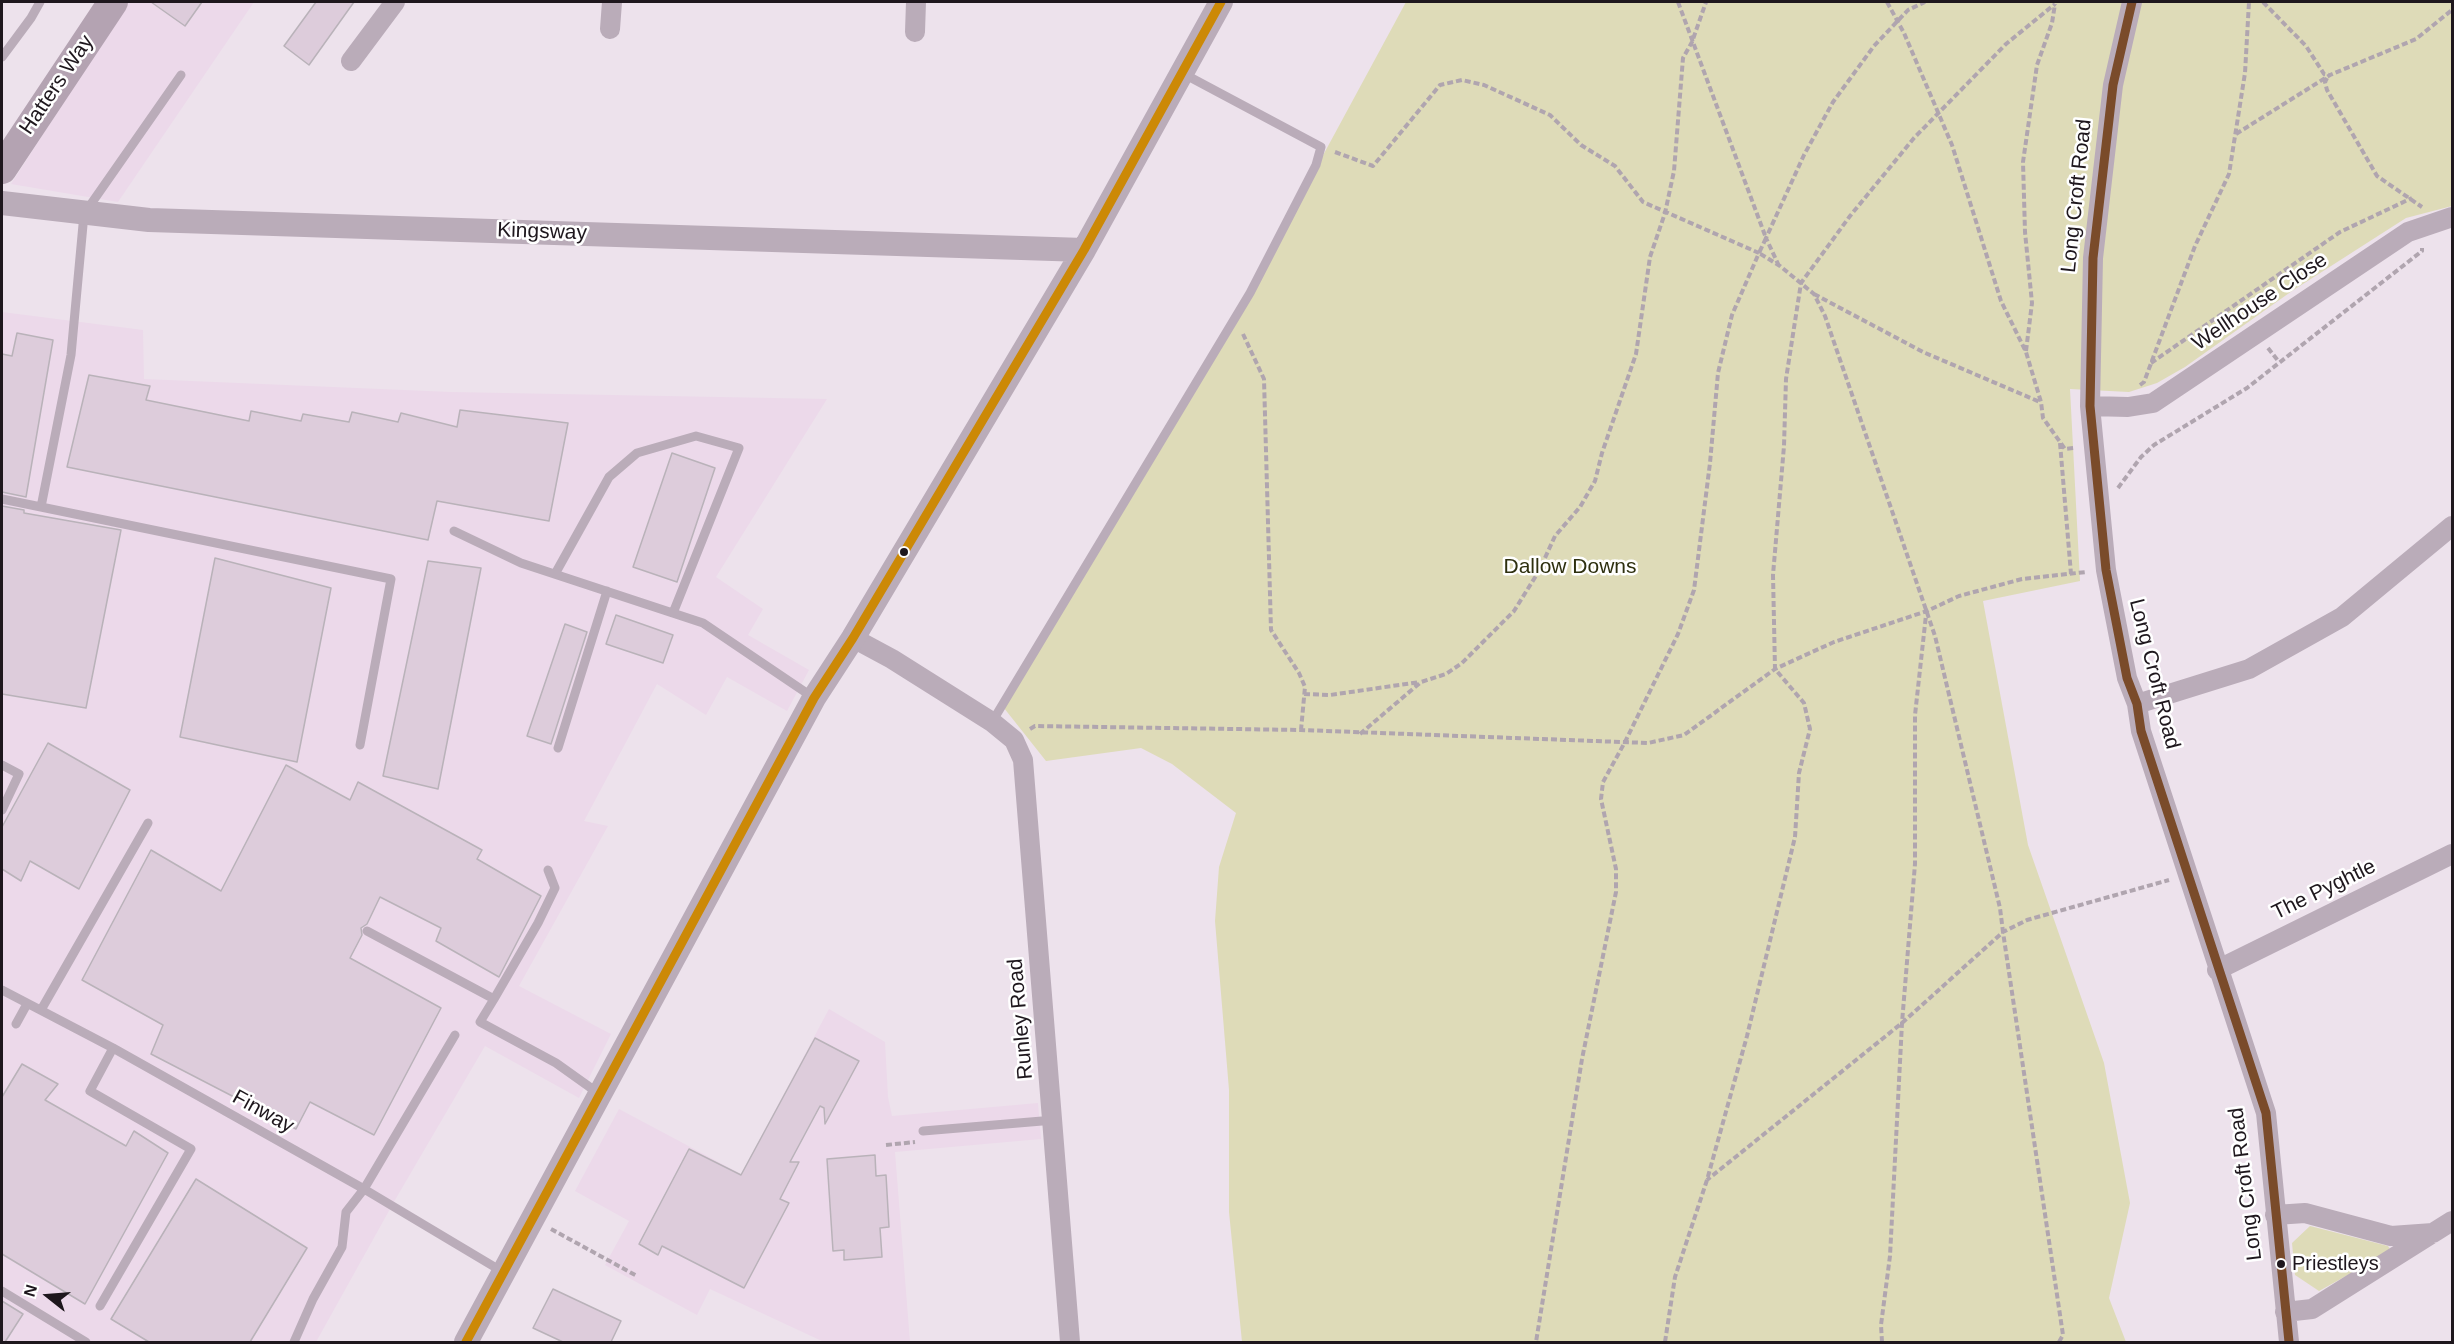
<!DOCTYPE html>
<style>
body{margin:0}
#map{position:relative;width:2454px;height:1344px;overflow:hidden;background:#ede2ec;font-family:Arial,sans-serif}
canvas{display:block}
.frame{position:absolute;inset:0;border:3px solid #1e171d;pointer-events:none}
.north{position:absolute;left:18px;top:1266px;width:60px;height:60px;-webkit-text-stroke:4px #fff;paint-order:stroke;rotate:287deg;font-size:16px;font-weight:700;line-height:24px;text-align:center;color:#1e171d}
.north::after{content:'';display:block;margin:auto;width:21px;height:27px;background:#1e171d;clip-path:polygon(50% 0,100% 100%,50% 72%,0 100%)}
</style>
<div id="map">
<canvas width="2454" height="1344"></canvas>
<div class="frame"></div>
<div class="north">N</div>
</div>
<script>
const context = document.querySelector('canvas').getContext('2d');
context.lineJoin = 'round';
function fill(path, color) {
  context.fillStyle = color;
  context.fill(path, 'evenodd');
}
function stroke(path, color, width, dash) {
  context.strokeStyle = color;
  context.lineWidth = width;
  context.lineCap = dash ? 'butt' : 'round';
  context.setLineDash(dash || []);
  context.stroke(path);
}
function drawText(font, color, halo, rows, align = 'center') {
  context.font = font + ' Arial,sans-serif';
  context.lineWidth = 5;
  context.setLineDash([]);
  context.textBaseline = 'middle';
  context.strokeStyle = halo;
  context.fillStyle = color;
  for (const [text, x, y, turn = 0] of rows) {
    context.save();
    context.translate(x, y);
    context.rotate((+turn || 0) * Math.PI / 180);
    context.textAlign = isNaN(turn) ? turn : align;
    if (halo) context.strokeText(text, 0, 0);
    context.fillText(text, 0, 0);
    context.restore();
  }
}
fill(new Path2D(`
 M128,2H254L118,202L11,184Z
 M2,312L143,330L144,379L451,392L827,399L716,577L763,609L748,635L809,670L787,711L727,677L706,715L657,684L584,821L608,826L519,986L611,1034L579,1098L485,1046L395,1200L316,1342H2Z
 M829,1009L885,1042L888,1097L892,1116L1038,1103L1041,1139L895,1152L910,1342H824L710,1289L697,1315L605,1265L629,1221L575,1191L619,1109L741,1174Z`), '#ecd9ea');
fill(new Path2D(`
 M1406,2H2452V206L2406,218L2292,291L2185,367L2157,383L2129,392L2070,389L2080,581L1983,601L2028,845L2104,1063L2130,1203L2109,1298L2126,1342H1242L1229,1212V1090L1215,921L1219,867L1236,813L1172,764L1141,748L1046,761L1000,703L1216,353Z
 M2310,1226L2388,1246L2391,1251L2319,1291L2295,1275L2292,1243Z`), '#dedbb8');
const building = new Path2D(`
 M151,2H202L185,26Z
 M316,2H354L309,65L284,46Z
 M17,333L53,340L26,497L2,492V354L12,356Z
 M89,375L150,386L146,400L249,421L251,411L301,421L303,414L349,422L352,412L398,422L401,413L457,427L460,410L568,423L549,521L437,501L428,540L67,467Z
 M672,453L715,468L677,582L633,567Z
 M2,506L24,510V513L121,530L86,708L2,694Z
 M215,558L331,588L297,762L180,737Z
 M428,561L481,568L438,789L383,776Z
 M616,615L673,635L663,663L606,644Z
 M565,624L587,632L551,744L527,736Z
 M48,743L130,790L79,889L30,861L21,881L2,869V827Z
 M286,765L350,800L358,782L482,850L477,859L541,896L499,977L436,941L441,928L380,897L367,924L361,928L362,935L350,958L441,1008L374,1135L310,1102L296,1129L151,1054L163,1025L82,980L151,850L221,891Z
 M815,1038L859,1061L825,1124L824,1108L820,1106L790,1162H799L780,1199L789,1203L744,1288L662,1246L658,1255L639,1244L689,1149L741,1175Z
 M22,1064L58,1084L45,1100L126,1146L134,1131L168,1153L85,1304L2,1254V1097Z
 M875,1155L876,1176L886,1175L889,1227L880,1228L882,1257L844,1260V1250L833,1251L827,1159Z
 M196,1179L307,1248L250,1342H149L111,1319Z
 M553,1289L621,1321L611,1342H563L533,1328Z
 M2,1301L23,1314L5,1342H2Z`);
fill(building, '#ddccdb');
stroke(building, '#b9b2b9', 1.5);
stroke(new Path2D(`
 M1678,2L1766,238L1759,253L1780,266L1814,294L1825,316L1935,636L2000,908L2003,932L1902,1023L1707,1180
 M1887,2L1904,33L1952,145L2001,301L2026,352L2041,402L2043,418L2065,449L2074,448
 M2263,2L2306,46L2324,74L2329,75
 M2327,78L2325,82L2327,90L2377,176L2422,207
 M2236,134L2330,75L2416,39L2452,10
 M1335,152L1373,166L1440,85L1462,80L1484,85L1550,115L1581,145L1615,166L1643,202L1759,253L1732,315L1718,373L1710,463L1694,590L1678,634L1625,742L1603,782L1601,799L1616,869V892L1582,1059L1536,1342
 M1779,266L1766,238L1804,155L1833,102L1874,46L1908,10L1925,2
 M1814,294L1923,352L2040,402
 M1243,334L1264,379L1271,630L1299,673L1305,687L1301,730
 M2268,348L2279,362
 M2026,351L2032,303L2025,232L2023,162L2037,65L2052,23L2055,4
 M2151,363L2340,232L2412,198
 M2140,385L2144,382L2195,246L2229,174L2245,73L2249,2
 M2060,443L2071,574
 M2118,488L2141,457L2154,445L2247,388L2422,251V248
 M1304,694L1330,695L1420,682
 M1030,729L1035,726L1301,730L1648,743L1684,735L1775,669L1834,642L1927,611L1959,596L2022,579L2086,572
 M1360,734L1421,682L1446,674L1462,663L1514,611L1539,571L1555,536L1580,507L1595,481L1602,453L1636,354L1650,257L1665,213L1674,171L1683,58L1692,42L1706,2
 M886,1145L915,1142
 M551,1229L637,1276
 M1665,1342L1675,1277L1707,1180L1747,1036L1795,837L1799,773L1810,729L1804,703L1775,669L1773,575L1784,446L1786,379L1801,283L1850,216L1914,138L2006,44L2055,4
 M1882,1342L1881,1325L1890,1256L1902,1023L1915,864V715L1926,615
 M2059,1342L2063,1335L2003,932L2027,920L2169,880`), '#b0a5af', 4, [6, 3]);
stroke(new Path2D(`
 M2,57L31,18L40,2
 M181,75L84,214L71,355L41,507L391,579L360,745
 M2,499L41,507
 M454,531L521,563L703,623L814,698
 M555,574L609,477L637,453L696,436L739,448L673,613
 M992,722L1250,293L1316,165L1321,147L1184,74
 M558,748L607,591
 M2,765L19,774L2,810
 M367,931L494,999L480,1022L556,1063L598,1093
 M2,990L113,1048L364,1189L503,1272
 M494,999L538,923L555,888L548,870
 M41,1010L148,823
 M16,1024L27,1004
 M923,1131L1054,1120
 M2,1291L86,1342
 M100,1306L191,1149L90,1091L113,1048
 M294,1342L313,1299L342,1247L346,1212L364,1189L455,1035`), '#baacb9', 9);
stroke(new Path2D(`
 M2132,2L2113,85L2093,258L2090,406L2106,570L2127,678L2137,704L2141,731L2266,1113L2289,1342
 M610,29L612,2
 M915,32L916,2
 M351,61L395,2
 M2090,406L2128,407L2153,403L2408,232L2452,217
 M853,638L892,659L992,722L1014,740L1023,760L1070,1342
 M2137,704L2249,669L2342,617L2452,526
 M2217,970L2452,854
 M2275,1215L2305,1213L2391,1236L2433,1233
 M2285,1312L2312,1309L2452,1221`), '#baacb9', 20);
stroke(new Path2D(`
 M2,203L149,220L1084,250
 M466,1342L814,698L853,638L1084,250L1221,2`), '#baacb9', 24);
stroke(new Path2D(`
 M2,169L113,2`), '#b4a3b2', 30);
stroke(new Path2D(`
 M2132,2L2113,85L2093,258L2090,406L2106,570L2127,678L2137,704L2141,731L2266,1113L2289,1342`), '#7a4b2a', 9);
stroke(new Path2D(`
 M466,1342L814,698L853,638L1084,250L1221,2`), '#cc8906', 9);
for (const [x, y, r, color] of [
 [904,552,5,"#1e171d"],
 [2281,1264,5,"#1e171d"]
]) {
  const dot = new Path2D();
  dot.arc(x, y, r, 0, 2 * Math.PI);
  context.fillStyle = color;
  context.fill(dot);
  stroke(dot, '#fff', 2);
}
drawText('20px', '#1e171d', '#fff', [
 ["Priestleys",2292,1264]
], 'left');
drawText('21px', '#1e171d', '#fff', [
 ["Hatters Way",57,85,-56],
 ["Long Croft Road",2077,196,-84],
 ["Kingsway",542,232,2],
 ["Wellhouse Close",2260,302,-34],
 ["Long Croft Road",2154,674,76],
 ["The Pyghtle",2324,890,-26],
 ["Runley Road",1021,1019,-95],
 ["Finway",263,1112,29],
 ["Long Croft Road",2246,1184,-97]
]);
drawText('21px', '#2e300f', '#fff', [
 ["Dallow Downs",1570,567]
]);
</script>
